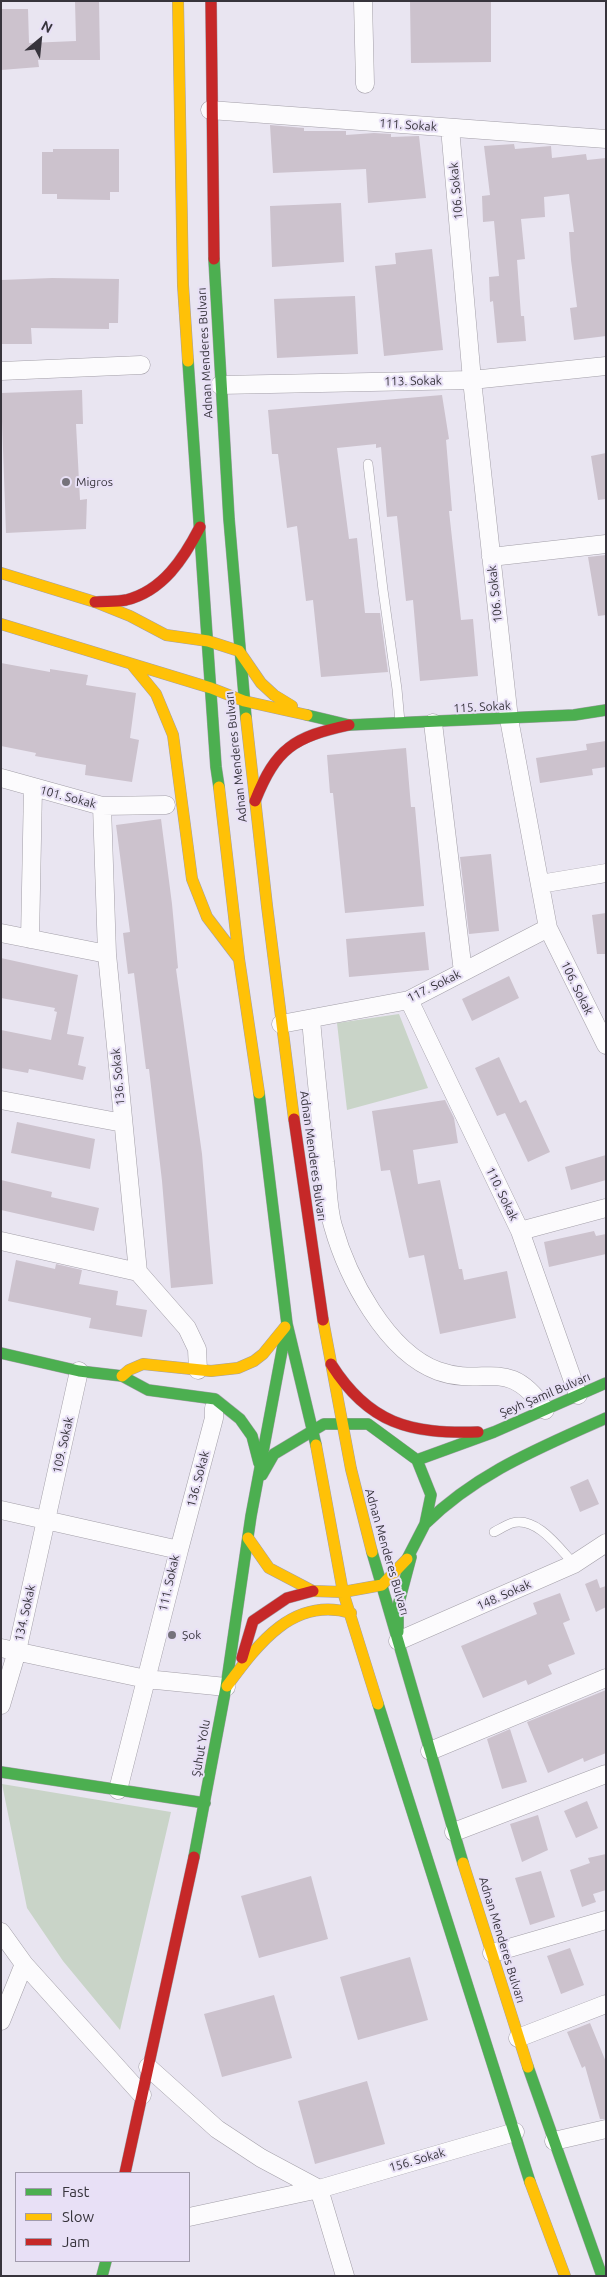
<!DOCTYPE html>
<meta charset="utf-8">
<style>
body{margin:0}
#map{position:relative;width:607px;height:2277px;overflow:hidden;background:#e9e5f1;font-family:Ubuntu,sans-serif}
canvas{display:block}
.frame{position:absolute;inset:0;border:2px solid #37343c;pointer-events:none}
.legend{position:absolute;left:15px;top:2172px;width:175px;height:90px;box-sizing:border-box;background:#e8e0f6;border:1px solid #a19bac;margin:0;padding:6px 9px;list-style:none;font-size:15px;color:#37343c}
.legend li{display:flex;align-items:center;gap:10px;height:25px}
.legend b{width:25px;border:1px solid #a19bac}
.north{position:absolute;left:15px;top:15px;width:50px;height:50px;-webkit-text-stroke:4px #e8e0f6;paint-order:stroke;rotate:28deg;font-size:14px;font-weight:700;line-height:20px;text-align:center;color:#37343c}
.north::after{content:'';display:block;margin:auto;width:18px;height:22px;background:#37343c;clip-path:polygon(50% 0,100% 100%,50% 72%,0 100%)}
</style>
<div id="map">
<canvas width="607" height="2277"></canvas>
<div class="frame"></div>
<ul class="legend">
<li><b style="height:6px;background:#4caf50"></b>Fast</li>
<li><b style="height:6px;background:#ffc107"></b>Slow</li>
<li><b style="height:6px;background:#c62828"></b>Jam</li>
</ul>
<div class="north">N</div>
</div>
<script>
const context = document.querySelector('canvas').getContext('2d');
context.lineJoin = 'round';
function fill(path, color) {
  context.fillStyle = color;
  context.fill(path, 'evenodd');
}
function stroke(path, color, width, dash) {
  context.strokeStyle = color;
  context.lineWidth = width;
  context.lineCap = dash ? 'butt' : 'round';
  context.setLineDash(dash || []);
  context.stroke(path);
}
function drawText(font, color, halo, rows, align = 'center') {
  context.font = font + ' Ubuntu,sans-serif';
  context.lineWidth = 4;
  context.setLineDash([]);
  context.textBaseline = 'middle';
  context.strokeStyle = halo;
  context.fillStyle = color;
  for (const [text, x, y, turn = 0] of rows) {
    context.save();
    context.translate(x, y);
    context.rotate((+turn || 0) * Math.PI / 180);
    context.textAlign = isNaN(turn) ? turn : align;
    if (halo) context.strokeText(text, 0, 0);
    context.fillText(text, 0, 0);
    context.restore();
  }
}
fill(new Path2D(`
 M399,1014L428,1088L347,1110L337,1023Z
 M2,1784L171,1812L120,2030L63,1961L27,1908Z`), '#c9d4c8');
fill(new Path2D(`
 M75,1H99L100,60H38L39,67L1,70V9H28L29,43L76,41Z
 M410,1H491V62L411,63Z
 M270,125L304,128V131H346V135L374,133L391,134V137L419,136L426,198L368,203L366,169L273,173Z
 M514,144L515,149L551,146L552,158L586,154L587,160L606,158V336L574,340L570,308L577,307L571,260L569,232H574L569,194L544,197L545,217L521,219L525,259L517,260L521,316H524L526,341L497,343L493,301L490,302L489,277L499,276L494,221L483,222L482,196L490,195L484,146Z
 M53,149H119V192H110V200L57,199V194H42V152H53Z
 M341,203L344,262L272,267L270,206Z
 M432,249L443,350L384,356L375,266L396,264L395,253Z
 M52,278L119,279L118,323H109V329L31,328L32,344H1V280Z
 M355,296L358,354L277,358L274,299Z
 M82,390L83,424H76L80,500L87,499L86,529L6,533L1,393Z
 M442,395L449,439L446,440L452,511H449L461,620L473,619L478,676L420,681L413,600L406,601L397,516L387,517L381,447L376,448V444L337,448L349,539L357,538L365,613H380L388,672L321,677L313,600L306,601L297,526L287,528L278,454H272L268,410Z
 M606,453V499L598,500L591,456Z
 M606,555V615L598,616L588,557Z
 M1,663L50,672V669L88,675L86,685L136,693L130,738L139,740L132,782L85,775L86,765L35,756L36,753L1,746Z
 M606,741V767L592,769L593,775L540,783L536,758L587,750L586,744Z
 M406,748L411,807H415L424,906L345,913L333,793H330L327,755Z
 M161,819L172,904L178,968L176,969L202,1154L213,1284L171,1288L162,1181L149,1069H146L134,973L128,974L123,933L130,932L116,825Z
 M491,854L499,931L469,934L460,857Z
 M606,913V954H597L592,915Z
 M425,932L429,970L349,977L346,939Z
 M1,958L78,975L67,1034L84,1037L78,1065L86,1067L83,1080L29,1069L28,1073L1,1068V1030L51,1040L57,1012L54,1011L55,1008L1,998Z
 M509,976L519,998L472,1021L462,999Z
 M499,1057L520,1103L526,1100L550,1152L528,1162L505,1113L497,1116L475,1068Z
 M445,1100L454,1118L458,1143L413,1150L418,1184L440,1180L459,1269H462L464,1280L507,1271L516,1318L440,1334L424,1255L409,1258L390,1170L381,1171L372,1111Z
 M17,1122L95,1139L90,1169L11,1153Z
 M606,1155V1180L571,1190L565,1167Z
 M1,1180L52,1192L51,1197L99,1208L94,1231L1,1210Z
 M594,1231L596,1236L606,1234V1254L549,1267L544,1242Z
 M16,1260L55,1269L56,1264L82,1270L79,1284L118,1291L116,1305L147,1310L142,1337L89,1328L91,1318L8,1301Z
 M588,1479L599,1504L580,1512L570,1487Z
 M597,1579L600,1588L606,1586V1607L596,1612L585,1584Z
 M560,1593L570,1620L563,1623L575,1654L548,1665L552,1674L528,1685L526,1680L483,1698L461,1646L537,1614L533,1603Z
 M606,1690V1753L584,1762L583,1758L548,1773L527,1722Z
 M510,1729L527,1782L502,1789L487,1739Z
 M587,1801L598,1828L576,1838L564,1811Z
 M538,1815L548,1850L522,1862L510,1824Z
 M606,1854V1890L593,1894L596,1902L582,1907L570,1870L590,1863L588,1858Z
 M541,1871L555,1917L530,1925L515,1878Z
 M311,1876L328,1939L259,1958L241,1896Z
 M570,1948L584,1985L561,1994L547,1956Z
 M410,1957L428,2020L358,2040L340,1977Z
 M274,1995L292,2058L222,2077L204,2014Z
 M590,2023L606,2062V2119H600L585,2066L582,2068L567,2032Z
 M367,2081L385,2144L315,2164L298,2101Z`), '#ccc2cd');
const lane = new Path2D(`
 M368,464L383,590L397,689L400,722
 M494,1532C500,1529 506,1525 512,1523C537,1516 559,1548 574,1564`);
const street = new Path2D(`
 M363,1L365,84
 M210,110L606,139
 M450,128L472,380L509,719L548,928L606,1045
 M1,371L141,365
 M220,385L472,380L606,366
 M491,557L606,544
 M433,723L463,972
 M1,778L102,806L166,805
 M102,806L107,954L138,1272L187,1328L197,1349L198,1370
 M540,884L606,873
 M1,933L107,954
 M30,939L33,788
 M409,1000L520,1231L578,1395
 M311,1019C315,1066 320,1114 325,1162C328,1182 327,1206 333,1226C347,1276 386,1352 438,1371C486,1388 508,1355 545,1410
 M281,1024L409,1000L548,928
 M1,1100L123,1123
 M520,1231L606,1208
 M1,1241L138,1272
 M1,1510L179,1550L118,1790
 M179,1550L214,1418V1408
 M398,1641L574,1564L606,1543
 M1,1648L146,1679L226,1687
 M1,1705L17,1651L79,1371
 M430,1751L606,1678
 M454,1832L606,1774
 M1,1932L24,1964L1,2021
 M492,1953L606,1920
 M24,1964L142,2095
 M518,2038L606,2004
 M148,2067L217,2129L261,2158L319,2189L345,2276
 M554,2141L606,2129
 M189,2217L319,2189L515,2132`);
const fast = new Path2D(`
 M214,259L229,519L246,718
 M188,361L216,767L219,787
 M307,715L349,725L574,715L606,710
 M259,1093L287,1324L316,1445
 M1,1353L79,1371L122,1376L148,1390L215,1399L240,1419L252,1436L259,1463
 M417,1460L494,1432L606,1383
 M262,1475L274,1454L324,1424H368L417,1460L431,1495L425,1524L407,1559
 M425,1524C478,1472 540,1448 606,1418
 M372,1552L463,1863
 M398,1632V1606L411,1557
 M378,1704L530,2182
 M1,1772L205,1803
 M194,1857L226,1687L251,1516L287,1324
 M528,2067L602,2276
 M102,2276L106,2261`);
const slow = new Path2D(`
 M178,1L183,285L188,361
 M1,573L95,602L130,616L166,635L208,641L239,651L261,683L274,695L292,706
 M1,624L211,688L244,701L307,715
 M133,666L156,694L173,735L192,879L207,917L239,959
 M246,718L267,906L294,1119
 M219,787L239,959L259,1093
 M323,1320L351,1469L372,1552
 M122,1376L129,1370L143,1364L211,1371L238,1368L254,1361L263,1354L285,1327
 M316,1445L343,1592L378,1704
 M248,1538L269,1568L313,1591L343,1592L382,1585L407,1559
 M227,1686C258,1644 293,1596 351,1613
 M463,1863L528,2067
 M530,2182L565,2276`);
const jam = new Path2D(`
 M211,1L214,259
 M95,602C105,601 116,602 126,600C163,591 184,558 200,527
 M255,801C276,748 294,737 349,725
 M294,1119L323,1320
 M331,1364C369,1424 410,1434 478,1432
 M242,1658L253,1621L287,1598L313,1591
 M125,2173L194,1857`);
stroke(lane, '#a39fa8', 10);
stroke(street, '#a39fa8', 19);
stroke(fast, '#a39fa8', 12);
stroke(slow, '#a39fa8', 12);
stroke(jam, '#a39fa8', 12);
stroke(lane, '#fcfbfd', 9);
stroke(street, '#fcfbfd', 18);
stroke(fast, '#4caf50', 11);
stroke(slow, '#ffc107', 11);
stroke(jam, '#c62828', 11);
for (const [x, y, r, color] of [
 [66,482,5,"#75727b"],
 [172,1635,5,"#75727b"]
]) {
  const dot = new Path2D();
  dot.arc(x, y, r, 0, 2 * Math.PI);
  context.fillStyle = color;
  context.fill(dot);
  stroke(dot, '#e8e0f6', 2);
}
drawText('12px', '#37343c', '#e8e0f6', [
 ["111. Sokak",408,125,4],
 ["106. Sokak",456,191,-95],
 ["Adnan Menderes Bulvarı",205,353,-93],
 ["113. Sokak",413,381,-1],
 ["106. Sokak",495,594,-96],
 ["115. Sokak",482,707,-3],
 ["Adnan Menderes Bulvarı",236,757,-96],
 ["101. Sokak",68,797,15],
 ["117. Sokak",434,986,-26],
 ["106. Sokak",577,988,64],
 ["136. Sokak",118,1077,-95],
 ["Adnan Menderes Bulvarı",313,1156,82],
 ["110. Sokak",502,1194,64],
 ["Şeyh Şamil Bulvarı",545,1395,-23],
 ["109. Sokak",63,1445,-77],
 ["136. Sokak",198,1479,-75],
 ["Adnan Menderes Bulvarı",387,1552,74],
 ["111. Sokak",169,1583,-77],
 ["148. Sokak",504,1595,-24],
 ["134. Sokak",25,1613,-77],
 ["Şuhut Yolu",201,1748,-80],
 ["Adnan Menderes Bulvarı",502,1940,73],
 ["156. Sokak",417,2160,-16]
]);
drawText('12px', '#37343c', '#e8e0f6', [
 ["Migros",76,482],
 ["Şok",182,1635]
], 'left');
</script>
